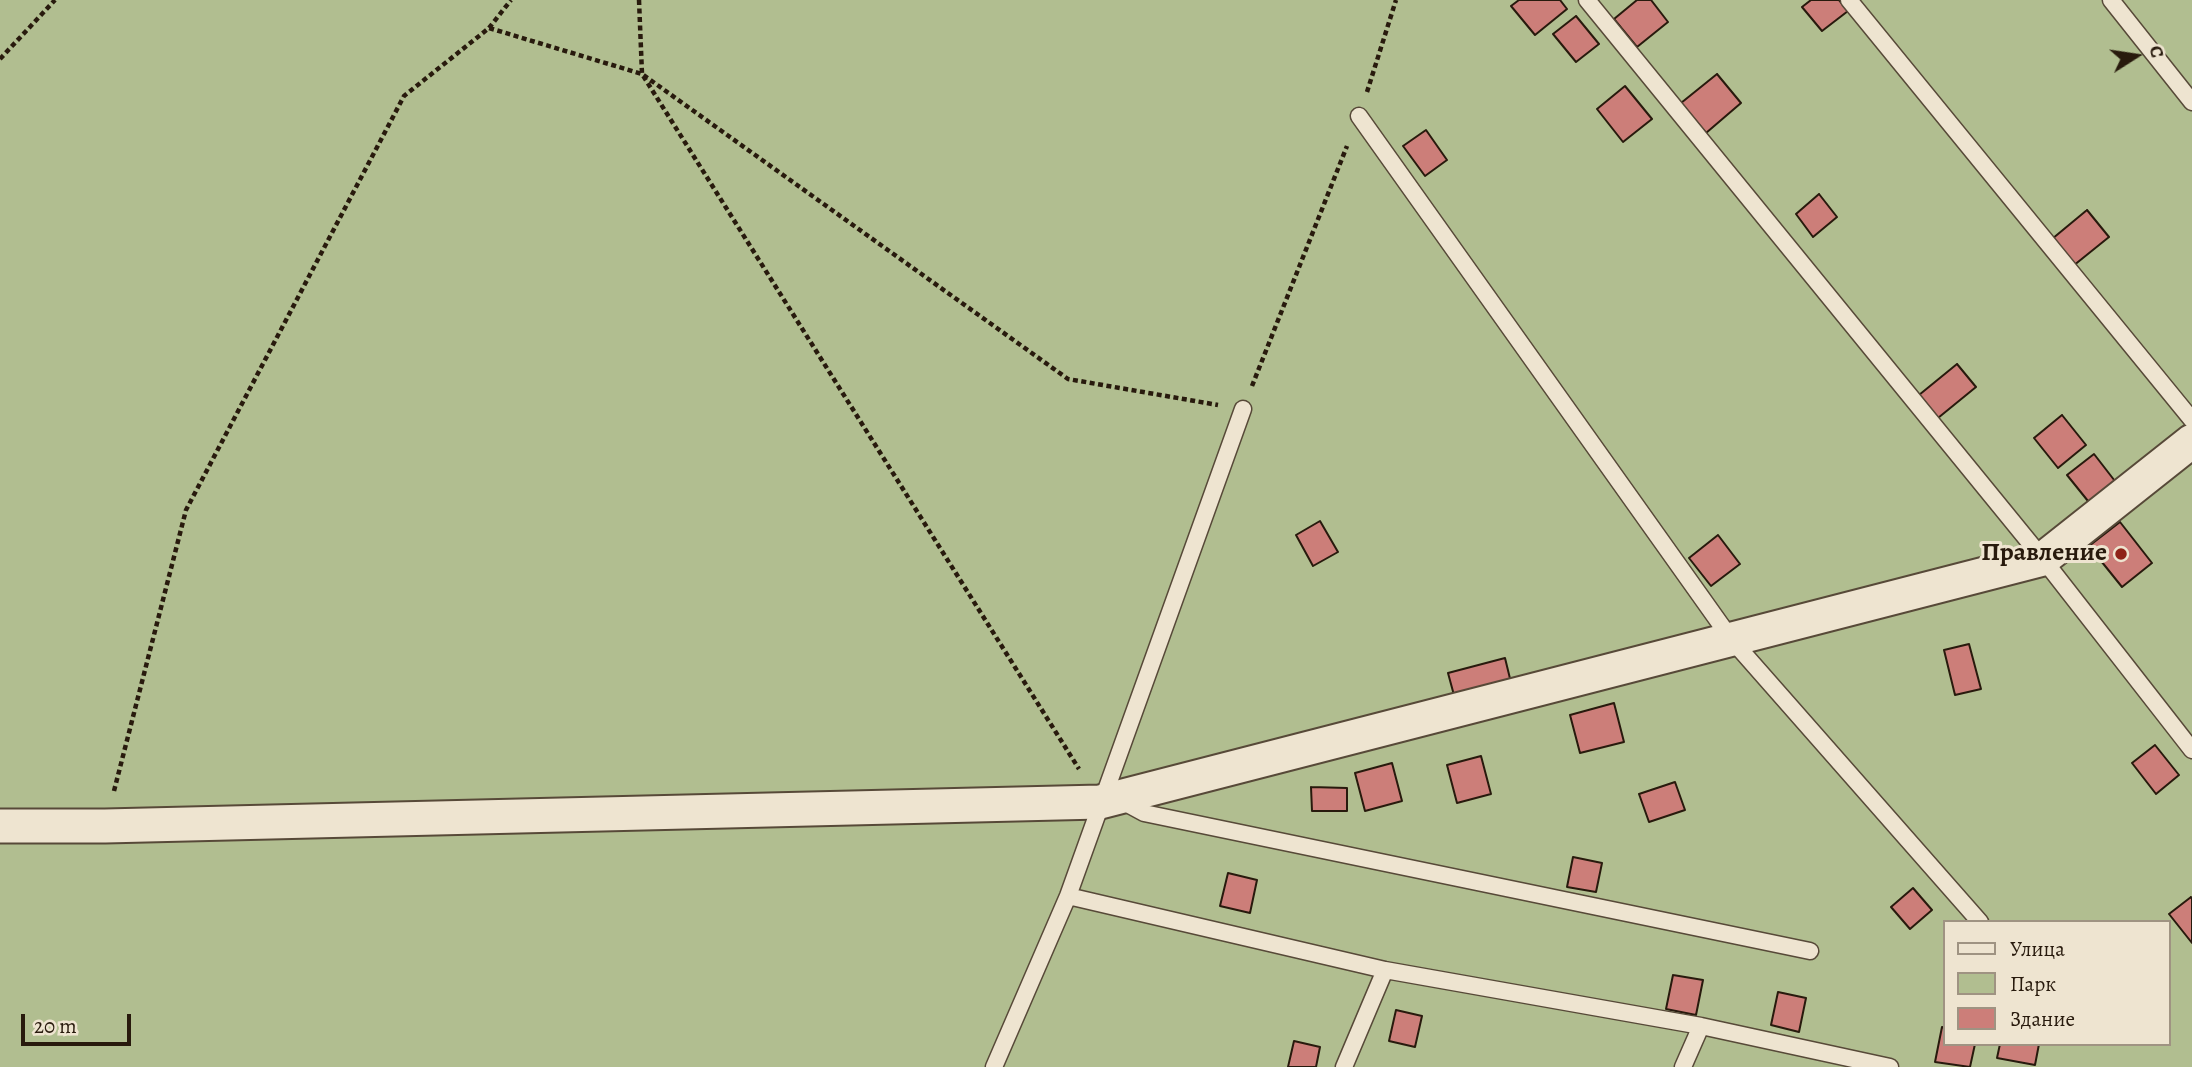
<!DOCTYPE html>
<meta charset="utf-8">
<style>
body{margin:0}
#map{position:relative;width:2192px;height:1067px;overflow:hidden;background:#e5d5b7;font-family:Alegreya,serif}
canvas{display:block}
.legend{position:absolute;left:1943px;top:920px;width:228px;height:126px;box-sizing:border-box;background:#eee4d0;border:2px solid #9f9382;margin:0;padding:9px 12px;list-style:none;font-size:21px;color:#281a0d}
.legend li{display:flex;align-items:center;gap:14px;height:35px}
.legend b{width:35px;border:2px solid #9f9382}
.north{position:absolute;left:2101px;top:21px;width:70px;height:70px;-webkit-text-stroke:5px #eee4d0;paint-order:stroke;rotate:78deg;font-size:19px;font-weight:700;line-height:28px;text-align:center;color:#281a0d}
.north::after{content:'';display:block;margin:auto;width:24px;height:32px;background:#281a0d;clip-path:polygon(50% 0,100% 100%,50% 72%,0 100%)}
.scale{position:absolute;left:21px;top:1014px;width:110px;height:32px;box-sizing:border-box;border:4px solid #281a0d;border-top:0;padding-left:9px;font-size:21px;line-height:24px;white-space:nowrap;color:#281a0d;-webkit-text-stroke:5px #eee4d0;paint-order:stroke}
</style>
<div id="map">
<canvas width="2192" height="1067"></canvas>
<ul class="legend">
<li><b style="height:9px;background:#eee4d0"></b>Улица</li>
<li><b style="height:19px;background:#b1be90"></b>Парк</li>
<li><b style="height:19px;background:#cc7e79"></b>Здание</li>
</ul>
<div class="north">С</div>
<div class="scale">20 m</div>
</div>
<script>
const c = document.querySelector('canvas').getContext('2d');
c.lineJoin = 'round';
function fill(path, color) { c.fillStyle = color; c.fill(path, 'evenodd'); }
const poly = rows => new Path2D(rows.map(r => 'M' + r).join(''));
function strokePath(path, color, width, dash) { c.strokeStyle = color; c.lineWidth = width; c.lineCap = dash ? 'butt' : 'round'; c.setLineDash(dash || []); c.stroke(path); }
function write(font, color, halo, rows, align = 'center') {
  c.font = font + ' Alegreya,serif'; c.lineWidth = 6; c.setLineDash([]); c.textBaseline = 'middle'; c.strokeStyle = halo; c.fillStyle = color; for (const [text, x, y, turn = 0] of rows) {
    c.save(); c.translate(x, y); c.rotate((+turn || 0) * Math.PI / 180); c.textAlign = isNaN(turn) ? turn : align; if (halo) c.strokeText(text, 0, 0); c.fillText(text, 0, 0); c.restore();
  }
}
fill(poly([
 [0,0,2192,0,2192,1067,0,1067],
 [1945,922,2169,922,2169,1044,1945,1044]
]), '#b1be90');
const building = poly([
 [1519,0,1560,0,1567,9,1535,35,1511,6,1519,0],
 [1637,0,1651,0,1668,22,1637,47,1614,19,1637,0],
 [1811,0,1839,0,1848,11,1822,31,1802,7,1811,0],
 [1576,16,1599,44,1576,62,1553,34,1576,16],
 [1717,74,1741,103,1706,133,1681,103,1717,74],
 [1625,86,1652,119,1623,142,1597,109,1625,86],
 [1426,130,1447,160,1425,176,1403,146,1426,130],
 [1819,194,1837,217,1813,237,1796,214,1819,194],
 [2087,210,2109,237,2073,266,2052,239,2087,210],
 [1957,364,1976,387,1938,418,1919,395,1957,364],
 [2062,415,2086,445,2058,468,2034,438,2062,415],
 [2094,454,2118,485,2092,506,2067,475,2094,454],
 [1320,521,1338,552,1313,566,1296,535,1320,521],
 [2120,522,2152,563,2122,587,2089,546,2120,522],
 [1718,535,1740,564,1711,586,1689,558,1718,535],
 [1969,644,1981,689,1955,695,1944,650,1969,644],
 [1505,658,1514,695,1458,710,1448,673,1505,658],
 [1614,703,1624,742,1580,753,1570,715,1614,703],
 [2155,745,2179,775,2156,794,2132,763,2155,745],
 [1481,756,1491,794,1457,803,1447,765,1481,756],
 [1392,763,1402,801,1365,811,1355,773,1392,763],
 [1675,782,1685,810,1649,822,1639,794,1675,782],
 [1311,787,1347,788,1347,811,1312,811,1311,787],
 [1573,857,1602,863,1596,892,1567,887,1573,857],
 [1228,873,1257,880,1250,913,1220,906,1228,873],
 [1913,888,1932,910,1910,929,1891,907,1913,888],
 [2191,897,2192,899,2192,943,2169,914,2191,897],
 [1673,975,1703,980,1696,1015,1666,1009,1673,975],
 [1778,992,1806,998,1799,1032,1771,1025,1778,992],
 [1396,1010,1422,1016,1415,1047,1389,1041,1396,1010],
 [1942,1027,1945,1028,1945,1044,1975,1044,1970,1067,1935,1062,1942,1027],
 [1294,1041,1320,1047,1316,1067,1288,1067,1294,1041],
 [2000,1044,2039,1044,2035,1065,1997,1058,2000,1044]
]);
fill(building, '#cc7e79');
strokePath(building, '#281a0d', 2);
const service = poly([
 [1587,0,2043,559,2192,750],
 [1849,0,2192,420],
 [2111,0,2192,102],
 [1359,116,1731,639,1980,922],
 [1120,800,1144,813,1810,951],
 [1068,896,1385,970,1701,1026,1890,1067],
 [994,1067,1068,896,1243,409],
 [1344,1067,1385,970],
 [1683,1067,1701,1026]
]);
const minor = poly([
 [0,826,105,826,1100,802,2043,559,2192,441]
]);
strokePath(service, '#574938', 19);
strokePath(minor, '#574938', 37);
strokePath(poly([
 [639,0,642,74,1079,769],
 [489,28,511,0],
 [0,59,55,0],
 [1367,92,1396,0],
 [1252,386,1347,146],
 [114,791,186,510,404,96,489,28,642,74,1068,379,1218,405]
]), '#281a0d', 4.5, [5, 3.5]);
strokePath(service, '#eee4d0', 16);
strokePath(minor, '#eee4d0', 33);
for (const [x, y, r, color] of [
 [2121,554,7,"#8f2418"]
]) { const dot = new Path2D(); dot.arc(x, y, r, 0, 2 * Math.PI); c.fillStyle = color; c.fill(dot); strokePath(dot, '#eee4d0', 2.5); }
write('bold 26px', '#281a0d', '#eee4d0', [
 ["Правление",2107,554]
], 'right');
</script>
